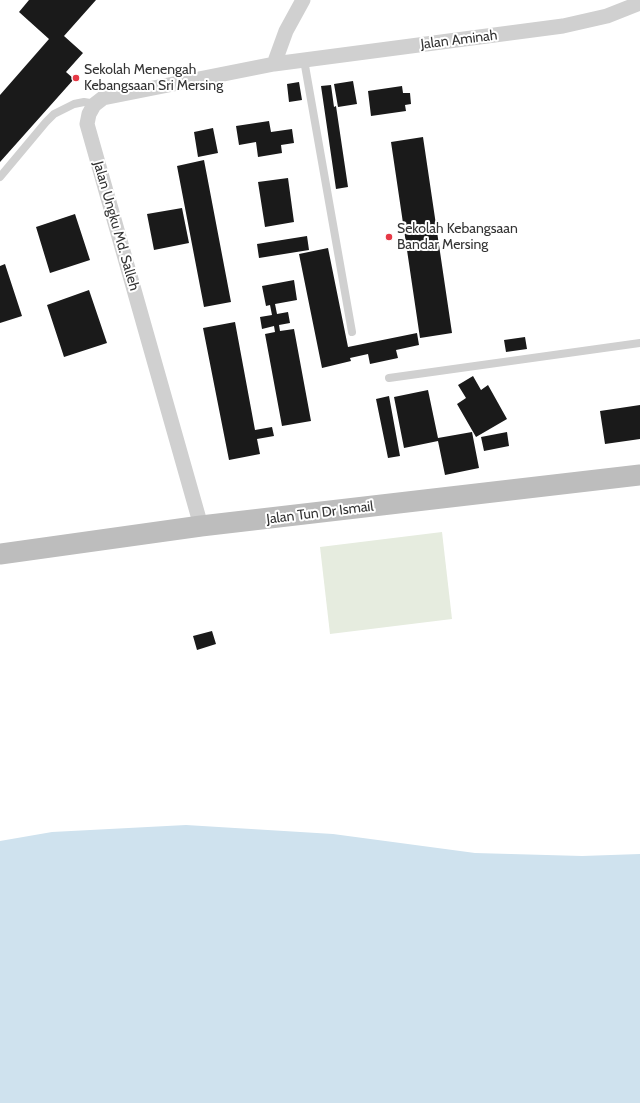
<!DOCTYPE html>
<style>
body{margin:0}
canvas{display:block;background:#fff}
</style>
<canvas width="640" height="1103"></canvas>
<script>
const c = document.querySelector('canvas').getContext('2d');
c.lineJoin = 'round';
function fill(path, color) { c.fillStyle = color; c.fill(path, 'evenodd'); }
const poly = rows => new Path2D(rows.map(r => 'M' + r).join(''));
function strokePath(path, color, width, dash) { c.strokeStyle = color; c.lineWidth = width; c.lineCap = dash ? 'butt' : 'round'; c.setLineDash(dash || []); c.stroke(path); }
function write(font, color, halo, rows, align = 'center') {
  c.font = font + ' Cabin,sans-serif'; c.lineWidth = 4; c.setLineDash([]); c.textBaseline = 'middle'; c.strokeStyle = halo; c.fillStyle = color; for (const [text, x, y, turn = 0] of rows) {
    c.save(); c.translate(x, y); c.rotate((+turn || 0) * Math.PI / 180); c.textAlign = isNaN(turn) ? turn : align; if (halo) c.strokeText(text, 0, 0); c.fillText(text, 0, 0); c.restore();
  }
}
fill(poly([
 [442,532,452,619,330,634,320,547]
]), '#e6ecdf');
fill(poly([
 [186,825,333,834,475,853,582,856,640,854,640,1103,0,1103,0,841,52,832]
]), '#cfe2ee');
fill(poly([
 [29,0,96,0,64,36,83,53,66,72,74,79,0,162,0,95,49,39,19,12],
 [353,81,357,104,338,107,334,84],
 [299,82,302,100,289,102,287,84],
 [331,85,334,107,336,106,348,187,336,189,321,86],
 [402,86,403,93,410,93,411,104,405,105,406,111,371,116,368,91],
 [269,121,271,132,292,129,294,143,281,145,282,153,258,157,256,142,239,145,236,126],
 [213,128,218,153,198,157,194,132],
 [423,137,452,333,420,338,391,142],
 [204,160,231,302,204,307,177,166],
 [288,178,294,222,265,227,258,182],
 [182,208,189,243,154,250,147,214],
 [75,214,90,260,50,273,36,227],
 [307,236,309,250,259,258,257,244],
 [328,248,348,347,417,333,419,345,396,350,398,358,370,364,368,354,350,358,351,361,322,368,299,254],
 [5,264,22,316,0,323,0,266],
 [294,280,297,300,275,304,277,314,288,312,290,323,279,325,280,331,294,329,311,421,282,426,265,334,275,332,274,326,262,329,260,317,272,315,270,305,266,306,262,286],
 [89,290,107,343,64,357,47,305],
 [235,322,255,430,272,427,274,436,257,439,260,454,229,460,203,328],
 [525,337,527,349,506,352,504,340],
 [473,376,481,390,488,385,507,419,476,437,457,404,466,398,458,385],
 [428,390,438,438,472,432,479,468,445,475,438,441,404,448,394,397],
 [389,396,400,456,388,458,376,399],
 [640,405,640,439,605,444,600,411],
 [507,432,509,446,484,451,481,437],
 [212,631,216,644,197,650,193,636]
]), '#1a1a1a');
strokePath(poly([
 [304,60,352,332],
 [0,177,46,122,54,114,74,104,84,102,90,103,94,105],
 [389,378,640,343]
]), '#d0d0d0', 8);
strokePath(poly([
 [274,64,286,31,303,0],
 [201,526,87,124,89,114,94,105,103,98,274,64,563,26,607,16,640,3]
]), '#d0d0d0', 15);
strokePath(poly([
 [0,554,201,526,640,475]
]), '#bdbdbd', 21);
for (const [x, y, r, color] of [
 [76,78,4,"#e63946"],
 [389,237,4,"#e63946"]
]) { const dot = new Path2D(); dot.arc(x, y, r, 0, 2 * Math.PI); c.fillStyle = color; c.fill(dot); strokePath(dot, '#fff', 1.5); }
write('14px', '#333', '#fff', [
 ["Jalan Aminah",459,40,-7],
 ["Jalan Ungku Md. Salleh",116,226,74],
 ["Jalan Tun Dr Ismail",320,513,-7]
]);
write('14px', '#333', '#fff', [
 ["Sekolah Menengah",84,70],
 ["Kebangsaan Sri Mersing",84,86],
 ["Sekolah Kebangsaan",397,229],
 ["Bandar Mersing",397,245]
], 'left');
</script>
